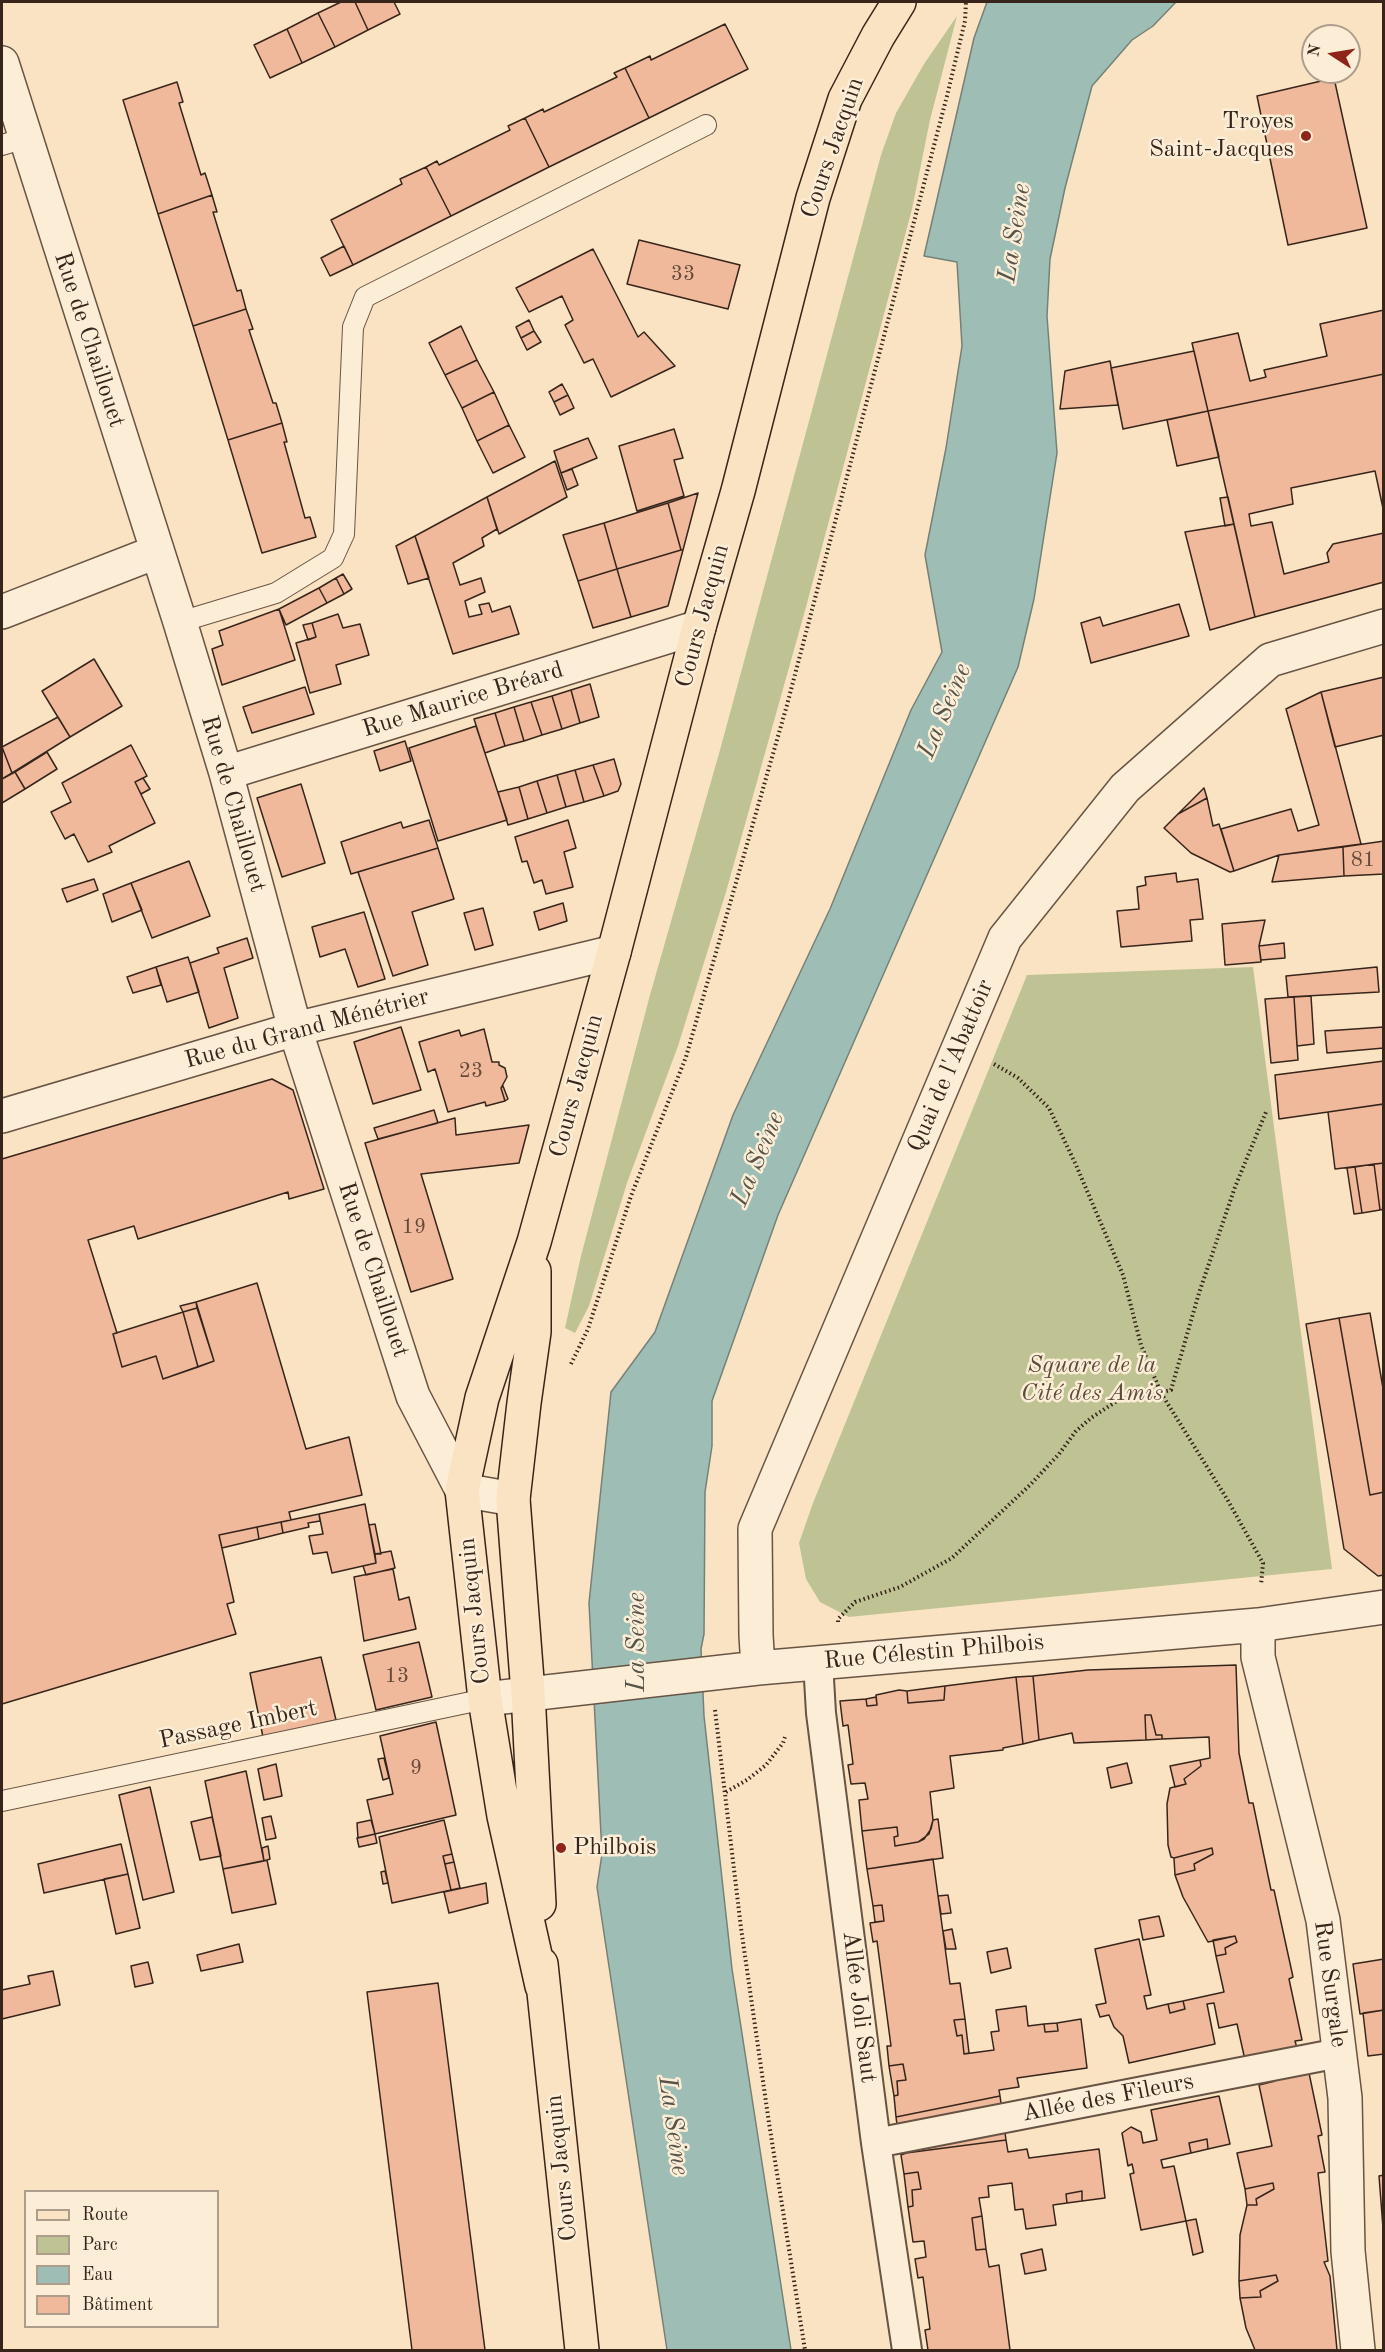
<!DOCTYPE html>
<meta charset="utf-8">
<style>
body{margin:0}
#map{position:relative;width:1385px;height:2352px;overflow:hidden;background:#fae3c2;font-family:"Old Standard TT",serif}
canvas{display:block}
.frame{position:absolute;inset:0;border:3px solid #37251b;pointer-events:none}
.legend{position:absolute;left:24px;top:2190px;width:195px;height:138px;box-sizing:border-box;background:#fcedd7;border:2px solid #ad9d8c;margin:0;padding:8px 10px;list-style:none;font-size:18px;color:#37251b}
.legend li{display:flex;align-items:center;gap:12px;height:30px}
.legend b{width:30px;border:2px solid #ad9d8c}
.north{position:absolute;left:1301px;top:24px;width:60px;height:60px;box-sizing:border-box;background:#fcedd7;border:2px solid #ad9d8c;border-radius:50%;rotate:282deg;font-size:16px;font-weight:700;line-height:24px;text-align:center;color:#37251b}
.north::after{content:'';display:block;margin:auto;width:21px;height:27px;background:#8f2418;clip-path:polygon(50% 0,100% 100%,50% 72%,0 100%)}
</style>
<div id="map">
<canvas width="1385" height="2352"></canvas>
<div class="frame"></div>
<ul class="legend">
<li><b style="height:8px;background:#fae3c2"></b>Route</li>
<li><b style="height:16px;background:#bfc393"></b>Parc</li>
<li><b style="height:16px;background:#9ebeb5"></b>Eau</li>
<li><b style="height:16px;background:#f0b99c"></b>Bâtiment</li>
</ul>
<div class="north">N</div>
</div>
<script>
const c = document.querySelector('canvas').getContext('2d');
c.lineJoin = 'round';
function fill(path, color) { c.fillStyle = color; c.fill(path, 'evenodd'); }
const poly = rows => new Path2D(rows.map(r => 'M' + r).join(''));
function strokePath(path, color, width, dash) { c.strokeStyle = color; c.lineWidth = width; c.lineCap = dash ? 'butt' : 'round'; c.setLineDash(dash || []); c.stroke(path); }
function write(font, color, halo, rows, align = 'center') {
  c.font = font + ' "Old Standard TT",serif'; c.lineWidth = 5; c.setLineDash([]); c.textBaseline = 'middle'; c.strokeStyle = halo; c.fillStyle = color; for (const [text, x, y, turn = 0] of rows) {
    c.save(); c.translate(x, y); c.rotate((+turn || 0) * Math.PI / 180); c.textAlign = isNaN(turn) ? turn : align; if (halo) c.strokeText(text, 0, 0); c.fillText(text, 0, 0); c.restore();
  }
}
fill(poly([
 [957,16,930,120,912,209,806,607,726,892,678,1046,627,1183,589,1306,575,1333,565,1328,581,1256,650,995,720,750,881,155,896,113,924,64],
 [1253,967,1332,1569,849,1617,820,1602,806,1579,799,1543,813,1503,1027,975]
]), '#bfc393');
const water = poly([
 [987,2,1176,2,1153,26,1132,40,1092,86,1065,188,1050,259,1047,316,1057,453,1034,599,1018,667,778,1215,712,1401,712,1446,705,1492,704,1634,701,1649,704,1716,732,1969,791,2350,667,2350,597,1887,602,1854,589,1603,611,1392,655,1332,733,1115,830,909,911,710,942,652,925,555,946,448,962,346,957,262,924,256,974,38,987,2]
]);
fill(water, '#9ebeb5');
strokePath(water, '#758177', 1.5);
const building = poly([
 [341,2,355,2,368,30,335,47,318,13,341,2],
 [355,2,394,2,400,14,368,30,355,2],
 [318,13,335,47,302,63,287,29,318,13],
 [725,24,748,69,649,118,625,68,650,56,651,60,725,24],
 [287,29,302,63,270,78,254,45,287,29],
 [625,68,649,118,549,167,525,118,543,109,544,112,617,77,614,73,625,68],
 [1334,78,1367,228,1288,245,1257,96,1334,78],
 [177,82,183,102,179,103,201,175,205,173,212,195,158,214,123,100,177,82],
 [525,118,549,167,451,216,426,167,437,161,439,165,510,130,508,126,525,118],
 [426,167,451,216,353,265,331,220,402,184,400,179,426,167],
 [212,195,217,212,213,212,237,291,241,290,246,309,193,326,158,214,212,195],
 [639,240,740,265,728,309,627,284,639,240],
 [344,246,353,265,330,276,321,258,344,246],
 [593,249,638,337,644,332,675,366,611,397,593,359,584,363,565,325,573,320,562,296,529,312,516,288,593,249],
 [246,309,253,329,249,330,273,403,276,403,282,423,228,440,193,326,246,309],
 [1384,310,1384,374,1208,411,1192,343,1238,333,1250,381,1266,377,1264,370,1327,356,1320,324,1384,310],
 [529,320,534,331,521,338,516,327,529,320],
 [461,326,477,360,445,375,429,343,461,326],
 [534,331,541,342,527,350,521,338,534,331],
 [1194,351,1208,411,1123,429,1111,368,1194,351],
 [477,360,494,392,462,408,445,375,477,360],
 [1110,361,1118,405,1060,409,1065,371,1110,361],
 [1384,374,1384,513,1375,471,1291,488,1293,504,1249,514,1251,526,1272,522,1284,574,1329,562,1327,553,1333,544,1384,533,1384,582,1255,617,1208,411,1384,374],
 [562,384,568,395,554,402,549,392,562,384],
 [494,392,509,425,477,441,462,408,494,392],
 [568,395,574,408,560,415,554,402,568,395],
 [1208,411,1219,457,1177,466,1167,420,1208,411],
 [282,423,287,442,284,442,305,518,310,517,316,537,262,553,228,440,282,423],
 [509,425,525,457,493,473,477,441,509,425],
 [674,429,683,458,674,460,684,496,637,511,619,446,674,429],
 [588,438,597,458,561,473,554,451,588,438],
 [555,461,567,497,499,534,487,497,555,461],
 [572,469,578,485,567,490,561,473,572,469],
 [698,493,683,550,681,550,668,503,698,493],
 [487,497,497,529,482,538,484,546,453,563,460,585,481,578,485,592,465,601,469,617,482,614,479,605,489,603,492,612,510,606,519,634,453,654,415,536,487,497],
 [1228,497,1234,524,1225,526,1220,498,1228,497],
 [668,503,681,550,617,569,604,523,668,503],
 [604,523,617,569,578,581,563,535,604,523],
 [1234,524,1255,617,1210,630,1185,532,1234,524],
 [415,536,429,578,408,584,396,546,415,536],
 [681,550,683,550,668,606,631,617,617,569,681,550],
 [617,569,631,617,593,628,578,581,617,569],
 [343,574,352,589,344,594,336,578,343,574],
 [336,578,344,594,327,603,319,588,336,578],
 [319,588,327,603,286,625,279,609,319,588],
 [1179,604,1189,636,1091,663,1081,623,1100,617,1103,626,1179,604],
 [279,609,295,660,222,685,212,649,223,645,219,631,279,609],
 [338,614,343,628,360,624,369,655,336,665,341,684,310,693,296,643,316,637,312,623,338,614],
 [312,623,316,637,308,640,303,625,312,623],
 [94,659,122,706,70,737,42,691,94,659],
 [1384,677,1384,735,1335,747,1321,692,1384,677],
 [590,684,599,717,580,723,571,690,590,684],
 [305,687,314,714,252,733,243,707,305,687],
 [571,690,580,723,562,729,552,696,571,690],
 [1321,692,1361,844,1279,855,1234,871,1221,829,1291,809,1298,831,1319,825,1286,709,1321,692],
 [552,696,562,729,542,735,531,702,552,696],
 [531,702,542,735,524,741,514,707,531,702],
 [514,707,524,741,505,746,495,713,514,707],
 [495,713,505,746,485,753,474,719,495,713],
 [58,717,70,737,12,773,2,747,58,717],
 [476,726,507,820,438,841,409,748,476,726],
 [405,741,411,761,380,771,374,751,405,741],
 [131,745,147,776,135,782,155,823,109,846,112,852,88,862,74,834,65,839,51,812,71,802,62,783,131,745],
 [2,747,12,773,2,779,2,747],
 [47,752,57,769,25,789,15,772,47,752],
 [614,759,621,784,618,791,604,796,593,765,614,759],
 [593,765,604,796,584,802,575,770,593,765],
 [575,770,584,802,566,807,557,775,575,770],
 [15,772,25,789,2,803,2,779,15,772],
 [557,775,566,807,547,813,537,781,557,775],
 [143,778,150,789,141,794,135,782,143,778],
 [537,781,547,813,528,819,519,787,537,781],
 [301,784,325,863,282,877,257,798,301,784],
 [519,787,528,819,508,825,498,792,519,787],
 [1204,788,1207,798,1178,814,1204,788],
 [1207,798,1213,826,1219,824,1234,871,1230,872,1191,853,1164,828,1178,814,1207,798],
 [429,820,438,848,351,874,341,842,401,822,403,828,429,820],
 [568,820,576,848,564,852,573,887,546,894,542,880,534,883,527,861,522,862,515,837,568,820],
 [1384,841,1384,874,1344,876,1343,847,1384,841],
 [1343,847,1344,876,1272,882,1279,855,1343,847],
 [438,848,454,899,412,912,428,965,393,976,358,872,438,848],
 [189,861,210,916,152,938,131,883,189,861],
 [1176,873,1177,882,1198,879,1203,919,1190,920,1192,941,1121,947,1117,911,1139,909,1137,887,1146,885,1145,877,1176,873],
 [94,879,98,890,67,902,62,889,94,879],
 [131,883,142,910,112,922,103,894,131,883],
 [563,903,567,921,539,930,534,912,563,903],
 [483,908,493,945,475,950,464,913,483,908],
 [364,912,385,979,358,987,345,949,320,957,312,927,364,912],
 [1265,920,1259,946,1261,962,1225,965,1222,924,1265,920],
 [247,938,253,958,224,968,238,1018,209,1028,190,963,219,953,217,948,247,938],
 [1284,943,1285,958,1261,960,1259,946,1284,943],
 [188,957,199,992,167,1002,156,967,188,957],
 [156,967,161,985,133,993,127,977,156,967],
 [1377,967,1379,992,1288,997,1286,976,1377,967],
 [1311,996,1314,1044,1297,1046,1294,997,1311,996],
 [1294,997,1298,1060,1271,1063,1265,999,1294,997],
 [401,1027,421,1090,373,1104,354,1042,401,1027],
 [1384,1027,1384,1048,1327,1053,1325,1031,1384,1027],
 [484,1029,492,1062,499,1062,499,1065,505,1068,507,1077,501,1088,505,1101,486,1106,485,1102,448,1112,435,1069,428,1072,419,1042,459,1030,461,1036,484,1029],
 [1384,1061,1384,1104,1279,1119,1275,1075,1384,1061],
 [272,1079,293,1090,324,1189,289,1199,288,1192,138,1239,134,1226,88,1240,117,1333,113,1334,122,1367,156,1356,163,1379,214,1361,196,1302,257,1283,306,1449,349,1437,362,1495,289,1512,291,1520,219,1535,234,1602,227,1604,236,1634,2,1704,2,1159,272,1079],
 [503,1086,508,1099,505,1101,501,1088,503,1086],
 [1383,1104,1384,1163,1335,1169,1328,1112,1383,1104],
 [434,1110,438,1123,378,1139,374,1128,434,1110],
 [455,1118,456,1135,529,1125,519,1163,421,1174,453,1279,411,1292,365,1143,455,1118],
 [1384,1163,1384,1209,1380,1210,1374,1164,1384,1163],
 [1374,1164,1380,1210,1362,1213,1355,1167,1374,1164],
 [1355,1167,1362,1213,1354,1214,1347,1168,1355,1167],
 [196,1302,197,1308,183,1312,180,1306,196,1302],
 [197,1308,214,1361,198,1367,183,1312,197,1308],
 [183,1312,198,1367,163,1379,156,1356,122,1367,113,1334,183,1312],
 [1370,1313,1384,1394,1384,1492,1370,1495,1339,1318,1370,1313],
 [1339,1318,1370,1495,1384,1492,1384,1575,1378,1576,1344,1549,1306,1324,1339,1318],
 [365,1504,376,1563,332,1573,327,1552,313,1554,309,1536,323,1534,319,1514,365,1504],
 [319,1514,320,1521,308,1523,309,1527,283,1533,281,1522,319,1514],
 [281,1522,283,1533,259,1539,257,1527,281,1522],
 [375,1524,381,1554,375,1554,369,1525,375,1524],
 [257,1527,259,1539,222,1548,219,1535,257,1527],
 [391,1551,395,1568,366,1575,363,1566,376,1563,375,1554,391,1551],
 [393,1569,399,1600,409,1597,416,1629,364,1641,354,1577,393,1569],
 [419,1642,432,1697,376,1710,363,1655,419,1642],
 [321,1657,336,1720,263,1737,250,1673,321,1657],
 [1236,1665,1239,1753,1249,1803,1253,1803,1271,1890,1274,1890,1293,1977,1289,1979,1302,2040,1295,2041,1297,2048,1245,2060,1237,2024,1219,2028,1214,2003,1207,2004,1215,2044,1129,2063,1123,2036,1114,2027,1109,2015,1100,2017,1096,2005,1106,2003,1095,1949,1139,1939,1151,1995,1144,1996,1147,2009,1168,2004,1170,2013,1185,2009,1183,2001,1224,1992,1216,1956,1226,1954,1225,1948,1237,1942,1235,1936,1208,1942,1183,1897,1175,1875,1195,1870,1194,1864,1213,1854,1212,1848,1174,1858,1171,1857,1168,1845,1167,1804,1170,1788,1186,1784,1184,1779,1201,1766,1200,1760,1210,1758,1209,1737,1162,1739,1162,1735,1156,1735,1151,1715,1145,1715,1146,1740,1074,1743,1072,1733,1039,1740,1033,1676,1088,1670,1236,1665],
 [1033,1676,1039,1740,1023,1744,1016,1677,1033,1676],
 [1016,1677,1023,1744,1003,1748,1003,1750,950,1756,954,1788,930,1792,933,1820,931,1829,924,1839,918,1842,895,1846,894,1837,898,1836,897,1827,862,1831,859,1800,868,1799,865,1783,851,1784,848,1765,853,1764,848,1725,843,1726,840,1701,866,1699,867,1706,877,1705,876,1695,899,1690,907,1691,908,1703,944,1700,945,1686,1016,1677],
 [945,1686,944,1700,908,1703,907,1691,945,1686],
 [876,1697,877,1705,867,1706,866,1699,876,1697],
 [1145,1715,1151,1715,1156,1735,1162,1735,1162,1739,1146,1740,1145,1715],
 [436,1722,456,1815,375,1834,367,1800,393,1794,380,1736,436,1722],
 [384,1758,389,1778,383,1780,378,1759,384,1758],
 [1200,1760,1201,1766,1184,1779,1186,1784,1175,1787,1170,1766,1200,1760],
 [1127,1763,1132,1783,1111,1788,1107,1768,1127,1763],
 [276,1764,282,1796,264,1800,258,1769,276,1764],
 [246,1771,264,1861,223,1869,205,1781,246,1771],
 [150,1787,174,1892,143,1900,119,1795,150,1787],
 [271,1816,276,1838,266,1840,262,1818,271,1816],
 [212,1817,221,1856,200,1860,191,1822,212,1817],
 [938,1819,943,1858,867,1869,862,1831,897,1827,898,1836,894,1837,895,1846,918,1842,929,1834,933,1820,938,1819],
 [371,1820,375,1834,358,1838,357,1823,371,1820],
 [444,1820,452,1854,443,1856,451,1890,392,1903,379,1837,444,1820],
 [375,1834,377,1843,359,1847,357,1838,375,1834],
 [121,1844,128,1874,44,1893,38,1864,121,1844],
 [268,1846,270,1859,264,1861,262,1848,268,1846],
 [1212,1848,1213,1854,1194,1864,1195,1870,1175,1875,1174,1858,1212,1848],
 [452,1854,454,1862,445,1864,443,1856,452,1854],
 [933,1859,950,1984,960,1983,965,2019,954,2020,957,2036,962,2035,964,2054,994,2050,991,2032,999,2031,996,2010,1026,2006,1028,2026,1044,2024,1045,2032,1058,2031,1057,2023,1081,2019,1087,2068,1017,2078,1019,2087,999,2090,1000,2096,896,2117,894,2096,898,2095,897,2081,906,2080,903,2064,889,2066,887,2046,891,2046,877,1941,873,1942,870,1923,884,1921,882,1905,873,1906,867,1869,933,1859],
 [267,1860,276,1904,232,1913,223,1869,267,1860],
 [454,1862,460,1888,451,1890,445,1864,454,1862],
 [385,1871,388,1883,383,1884,381,1872,385,1871],
 [128,1874,140,1928,116,1934,104,1879,128,1874],
 [486,1883,488,1903,449,1913,444,1892,486,1883],
 [948,1895,951,1913,941,1914,938,1896,948,1895],
 [882,1905,884,1921,875,1922,873,1906,882,1905],
 [1159,1916,1164,1936,1143,1940,1139,1920,1159,1916],
 [952,1929,956,1949,946,1949,943,1931,952,1929],
 [1235,1936,1237,1942,1225,1948,1226,1954,1216,1956,1213,1940,1235,1936],
 [239,1944,243,1962,201,1971,197,1955,239,1944],
 [1007,1948,1011,1968,991,1973,987,1952,1007,1948],
 [1384,1959,1384,2010,1360,2014,1353,1964,1384,1959],
 [148,1962,153,1983,135,1987,131,1966,148,1962],
 [53,1971,60,2005,2,2019,2,1990,30,1984,28,1976,53,1971],
 [438,1983,485,2350,412,2350,367,1992,438,1983],
 [1183,2001,1185,2009,1170,2013,1168,2004,1183,2001],
 [1384,2010,1384,2054,1368,2056,1363,2013,1384,2010],
 [965,2019,969,2053,964,2054,962,2035,957,2036,954,2020,965,2019],
 [1057,2023,1058,2031,1045,2032,1044,2024,1057,2023],
 [903,2064,906,2080,897,2081,898,2095,894,2096,889,2066,903,2064],
 [1301,2067,1303,2075,1309,2073,1322,2135,1318,2136,1325,2172,1318,2173,1328,2261,1324,2262,1330,2276,1337,2350,1255,2350,1246,2328,1240,2298,1261,2297,1260,2291,1278,2281,1276,2275,1239,2281,1240,2235,1247,2205,1257,2205,1256,2199,1274,2189,1273,2183,1245,2189,1237,2153,1272,2146,1259,2085,1275,2081,1273,2073,1301,2067],
 [1000,2096,1006,2140,906,2153,901,2155,896,2117,1000,2096],
 [1219,2096,1230,2144,1208,2149,1207,2139,1189,2143,1191,2153,1161,2160,1163,2168,1174,2166,1186,2221,1141,2230,1130,2174,1134,2173,1132,2164,1128,2166,1122,2133,1131,2127,1141,2132,1143,2143,1157,2140,1151,2110,1219,2096],
 [1207,2139,1208,2149,1191,2153,1189,2143,1207,2139],
 [1006,2140,1008,2152,1027,2149,1029,2158,1099,2149,1105,2198,1082,2201,1082,2191,1066,2194,1067,2203,1053,2205,1056,2225,1026,2229,1023,2209,1015,2210,1012,2183,988,2186,989,2197,979,2198,982,2216,972,2218,976,2250,986,2249,989,2267,999,2265,1010,2350,928,2350,925,2330,930,2329,923,2277,918,2278,915,2259,926,2257,924,2241,913,2242,908,2207,913,2206,912,2190,921,2189,918,2172,904,2174,901,2155,906,2153,1006,2140],
 [918,2172,921,2189,912,2190,913,2206,908,2207,904,2174,918,2172],
 [1384,2175,1384,2241,1379,2176,1384,2175],
 [1273,2183,1274,2189,1256,2199,1257,2205,1247,2205,1245,2189,1273,2183],
 [1082,2191,1082,2201,1067,2203,1066,2194,1082,2191],
 [982,2216,986,2249,976,2250,972,2218,982,2216],
 [1196,2219,1203,2252,1193,2255,1186,2221,1196,2219],
 [1042,2249,1046,2270,1025,2274,1021,2254,1042,2249],
 [1276,2275,1278,2281,1260,2291,1261,2297,1240,2298,1239,2281,1276,2275]
]);
fill(building, '#f0b99c');
strokePath(building, '#37251b', 1.5);
const service = poly([
 [2,145,25,138],
 [180,622,276,593,333,558,344,534,353,327,365,297,706,125],
 [2,1801,485,1699]
]);
const pedestrian = poly([
 [818,1662,821,1713,876,2143,907,2350],
 [876,2143,1339,2053]
]);
const minor = poly([
 [2,63,180,622,226,773,295,1029,413,1396,462,1490,513,1499],
 [2,612,156,552],
 [226,773,699,627],
 [2,1116,295,1029,614,952],
 [1258,1625,1258,1657,1323,1920,1345,2098,1348,2251,1358,2350],
 [758,1668,756,1635,755,1529,1005,938,1125,788,1270,660,1384,626],
 [485,1699,758,1668,1258,1625,1384,1607]
]);
const primary = poly([
 [534,1271,534,1332,524,1403,513,1499,528,1693,539,1904],
 [541,1964,582,2350],
 [542,1986,504,1816,485,1699,462,1490,482,1398,534,1242,614,952,699,627,738,491,813,198,845,99,878,36,899,2]
]);
strokePath(service, '#685445', 22);
strokePath(pedestrian, '#685445', 32);
strokePath(minor, '#685445', 36);
strokePath(primary, '#37251b', 36);
strokePath(poly([
 [994,1064,1018,1078,1049,1108,1076,1165,1123,1275,1141,1345,1161,1393,1227,1499,1263,1563,1261,1585],
 [571,1364,588,1329,631,1196,686,1057,787,705,947,96,965,21,966,2],
 [838,1622,838,1619,855,1602,900,1587,952,1558,1030,1485,1059,1454,1076,1431,1091,1418,1120,1399,1138,1394,1151,1395,1171,1390,1199,1293,1235,1187,1266,1112],
 [715,1710,741,1928,769,2123,805,2350],
 [726,1792,747,1780,766,1765,783,1743,785,1737]
]), '#37251b', 4, [1.5, 3]);
strokePath(service, '#fcedd7', 20);
strokePath(pedestrian, '#fcedd7', 28);
strokePath(minor, '#fcedd7', 33);
strokePath(primary, '#fae3c2', 33);
for (const [x, y, r, color] of [
 [1306,136,6,"#8f2418"],
 [561,1848,6,"#8f2418"]
]) { const dot = new Path2D(); dot.arc(x, y, r, 0, 2 * Math.PI); c.fillStyle = color; c.fill(dot); strokePath(dot, '#fcedd7', 2); }
write('21px', '#654a3b', null, [
 ["33",683,274],
 ["81",1363,860],
 ["23",471,1071],
 ["19",414,1227],
 ["13",397,1676],
 ["9",416,1768]
]);
write('24px', '#37251b', '#fcedd7', [
 ["Troyes",1294,122],
 ["Saint-Jacques",1294,150],
 ["Philbois",573,1848,"left"]
], 'right');
write('24px', '#37251b', '#fcedd7', [
 ["Cours Jacquin",833,148,-71],
 ["Rue de Chaillouet",89,340,72],
 ["Cours Jacquin",703,616,-75],
 ["Rue Maurice Bréard",463,700,-17],
 ["Rue de Chaillouet",233,804,74],
 ["Rue du Grand Ménétrier",307,1029,-15],
 ["Quai de l'Abattoir",951,1066,-67],
 ["Cours Jacquin",577,1086,-75],
 ["Rue de Chaillouet",373,1270,72],
 ["Cours Jacquin",475,1611,-96],
 ["Rue Célestin Philbois",934,1652,-5],
 ["Passage Imbert",238,1725,-12],
 ["Rue Surgale",1330,1984,82],
 ["Allée Joli Saut",859,2007,83],
 ["Allée des Fileurs",1108,2098,-11],
 ["Cours Jacquin",562,2168,-96]
]);
write('italic 24px', '#594c39', '#fcedd7', [
 ["Square de la",1092,1366],
 ["Cité des Amis",1092,1394]
]);
write('italic 26px', '#565349', '#fcedd7', [
 ["La Seine",1015,233,-81],
 ["La Seine",945,711,-67],
 ["La Seine",758,1159,-67],
 ["La Seine",637,1642,-90],
 ["La Seine",673,2126,82]
]);
</script>
